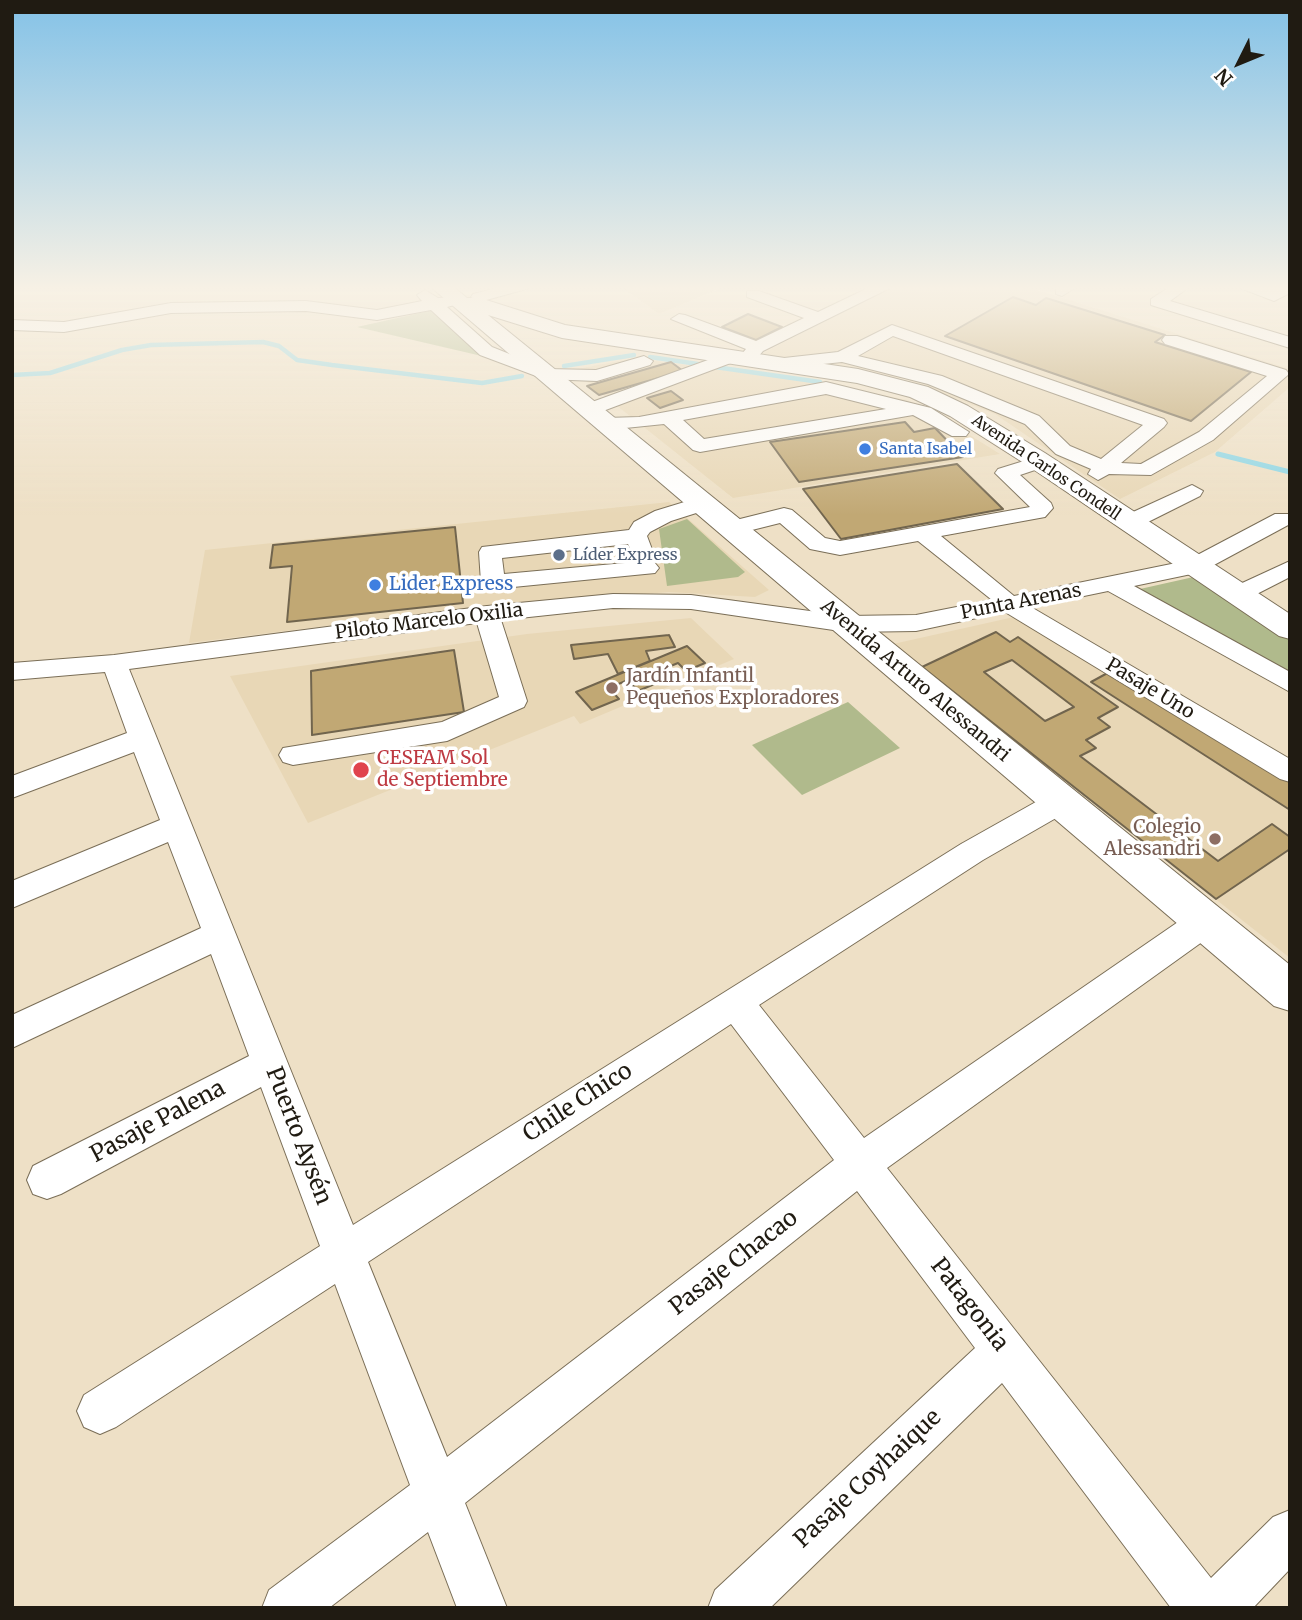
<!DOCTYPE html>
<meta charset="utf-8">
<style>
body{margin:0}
#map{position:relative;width:1302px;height:1620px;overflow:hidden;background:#eee0c6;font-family:Merriweather,serif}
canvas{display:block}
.frame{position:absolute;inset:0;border:14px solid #201b12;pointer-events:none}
.north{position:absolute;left:1204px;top:28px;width:70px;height:70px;-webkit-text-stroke:5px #fff;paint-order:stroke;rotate:227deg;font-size:19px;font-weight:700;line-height:28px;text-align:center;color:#201b12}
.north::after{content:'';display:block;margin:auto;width:24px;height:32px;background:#201b12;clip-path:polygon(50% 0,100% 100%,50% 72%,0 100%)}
</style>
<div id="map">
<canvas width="1302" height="1620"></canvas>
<div class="frame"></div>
<div class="north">N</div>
</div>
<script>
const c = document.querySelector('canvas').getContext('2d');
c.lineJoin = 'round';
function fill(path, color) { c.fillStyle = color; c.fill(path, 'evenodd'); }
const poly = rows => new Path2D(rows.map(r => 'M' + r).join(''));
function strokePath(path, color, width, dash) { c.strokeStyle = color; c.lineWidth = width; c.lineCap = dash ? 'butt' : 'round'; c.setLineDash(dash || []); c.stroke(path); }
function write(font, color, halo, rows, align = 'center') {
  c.font = font + ' Merriweather,serif'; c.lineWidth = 7; c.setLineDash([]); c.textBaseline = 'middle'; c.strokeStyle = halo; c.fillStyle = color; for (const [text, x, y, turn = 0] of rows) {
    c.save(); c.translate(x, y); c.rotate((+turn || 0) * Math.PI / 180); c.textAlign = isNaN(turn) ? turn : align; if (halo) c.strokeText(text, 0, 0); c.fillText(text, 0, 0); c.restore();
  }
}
fill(poly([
 [623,288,721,288,659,314],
 [888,288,1031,288,1290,369,1290,387,1215,452,1120,499,995,414,905,379,761,354],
 [634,358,828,384,907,400,933,412,1000,454,733,498,572,370],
 [669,502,769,590,755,597,669,592,478,607,189,643,205,550],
 [1023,615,1290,780,1290,958,893,644],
 [691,618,734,659,580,724,574,716,308,823,230,676,527,634]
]), '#e8d7b6');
fill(poly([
 [433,310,486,357,357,327],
 [687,519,745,572,738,577,667,586,659,529],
 [1198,576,1290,636,1290,674,1140,589],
 [848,702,900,748,802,795,752,745]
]), '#b0ba8c');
strokePath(poly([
 [650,357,698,364],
 [564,366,634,355],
 [715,367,820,382],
 [12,375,50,373,122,350,151,345,263,342,279,346,297,360,332,365,482,383,522,376]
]), '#8ed6e5', 4.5);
strokePath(poly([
 [1218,454,1290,472]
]), '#8ed6e5', 5);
const building = poly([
 [1013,297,1036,305,1046,298,1165,335,1155,342,1251,372,1191,421,945,336,1013,297],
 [748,314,782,327,756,340,722,327,748,314],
 [671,362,683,371,599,395,587,386,671,362],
 [671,391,683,400,660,408,647,398,671,391],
 [905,422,914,432,935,428,963,457,799,482,770,442,905,422],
 [957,464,1003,509,841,539,803,489,957,464],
 [455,527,463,603,287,622,292,566,270,568,273,545,455,527],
 [996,632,1010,642,1018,637,1118,707,1098,718,1110,727,1086,740,1096,748,1080,756,1218,861,1272,824,1290,837,1290,849,1216,899,922,667,996,632],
 [1012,660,1074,707,1045,721,984,672,1012,660],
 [669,635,675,647,646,651,650,661,618,674,608,654,574,659,571,645,669,635],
 [687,646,705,663,686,671,678,663,656,672,664,680,638,691,628,680,609,688,619,699,592,710,576,692,687,646],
 [454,650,464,712,312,735,311,671,454,650],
 [1113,670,1290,780,1290,810,1091,682,1113,670]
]);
fill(building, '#c1a874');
strokePath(building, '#71654e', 2);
const minor = poly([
 [497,288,530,288,479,302,471,297,473,294,497,288],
 [868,288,890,288,763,351,752,364,746,365,737,360,746,349,671,319,679,314,685,315,756,341,804,318,747,297,747,291,759,291,818,312,868,288],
 [1056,288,1075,288,1062,296,1056,294,1056,288],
 [1168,288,1188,288,1170,301,1290,337,1290,348,1151,305,1151,299,1168,288],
 [1240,288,1290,288,1290,293,1274,301,1240,288],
 [425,290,438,298,462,297,462,303,447,307,492,347,547,369,596,370,644,356,653,361,650,365,597,381,544,379,480,355,431,310,377,320,306,311,171,313,64,332,12,330,12,320,64,322,171,303,306,301,377,310,422,301,417,295,425,290],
 [892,325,1164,419,1167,423,1164,427,1121,463,1141,464,1199,432,1267,376,1165,344,1162,340,1165,336,1177,336,1286,370,1289,374,1213,440,1151,475,1109,474,1098,480,1088,474,1091,469,1056,454,1025,424,928,384,842,362,775,369,766,364,775,359,838,352,892,325],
 [893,336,1143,425,1101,459,1070,446,1039,416,942,376,858,356,893,336],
 [730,352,736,353,739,357,736,361,595,414,588,416,578,410,581,406,730,352],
 [826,382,931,408,969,432,966,436,952,436,913,415,700,452,693,450,664,424,606,430,596,424,606,418,639,417,826,382],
 [826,394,886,409,704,439,683,420,826,394],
 [1040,456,1047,458,1050,462,1047,466,1020,475,1051,503,1053,508,1045,517,941,536,1014,596,1186,561,1275,514,1290,514,1290,524,1201,572,1134,586,1290,672,1290,692,1108,591,1031,607,1290,759,1290,782,1280,779,1005,612,916,631,847,632,691,609,613,608,501,620,527,701,524,707,447,741,293,765,283,762,279,755,283,748,442,722,499,697,477,623,129,669,353,1225,961,844,1050,794,1060,791,1070,794,1075,802,1070,810,983,860,759,1005,864,1138,1178,922,1190,918,1202,922,1206,932,1202,942,887,1168,1211,1578,1273,1517,1290,1510,1290,1569,1253,1608,1171,1608,1002,1383,770,1608,708,1608,715,1590,975,1348,857,1191,465,1503,507,1608,457,1608,428,1532,329,1608,262,1608,269,1590,410,1485,335,1284,116,1427,100,1434,84,1427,77,1411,84,1395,320,1246,261,1087,61,1194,47,1199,33,1194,27,1180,33,1166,249,1056,211,954,12,1048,12,1015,201,928,168,842,12,908,12,881,160,820,134,752,12,798,12,776,127,733,105,672,12,680,12,663,114,655,487,606,613,594,691,595,847,616,916,615,992,600,918,541,840,555,810,549,780,523,732,535,721,528,724,523,784,508,792,510,825,538,840,541,1030,507,995,473,998,469,1040,456],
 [731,1024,834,1160,447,1457,368,1262,731,1024],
 [1192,485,1203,491,1200,496,1136,528,1128,530,1117,523,1120,518,1192,485],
 [704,496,715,503,712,508,671,521,650,532,647,536,653,552,650,557,634,557,628,544,502,558,504,574,647,561,655,563,659,568,655,573,493,589,485,587,481,582,479,552,482,547,629,530,634,522,655,511,704,496],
 [1290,561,1290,577,1245,600,1227,600,1224,595,1227,590,1290,561]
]);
const major = poly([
 [432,288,455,288,467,298,480,298,565,325,858,369,928,387,968,406,1045,453,1290,614,1290,639,1279,636,1027,465,950,416,910,397,857,383,562,338,488,315,1290,965,1290,1011,1274,1006,432,288]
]);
strokePath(minor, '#7a6e57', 2);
strokePath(major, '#7a6e57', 2);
fill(minor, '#fff');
fill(major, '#fff');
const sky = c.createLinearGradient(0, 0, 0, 515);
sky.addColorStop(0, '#84c2e7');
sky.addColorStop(0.56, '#f7f1e5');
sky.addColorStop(1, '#f7f1e500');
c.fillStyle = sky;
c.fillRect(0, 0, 1302, 515);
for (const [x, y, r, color] of [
 [865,449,7,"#3f7fe0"],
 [559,555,7,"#5c6f8a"],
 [375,585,7,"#3f7fe0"],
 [612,688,7,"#8d6e63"],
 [361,770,9,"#e0444e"],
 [1215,839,7,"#8d6e63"]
]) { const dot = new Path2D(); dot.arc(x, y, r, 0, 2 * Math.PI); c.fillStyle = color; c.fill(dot); strokePath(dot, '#fff', 2.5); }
write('16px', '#366cbe', '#fff', [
 ["Santa Isabel",879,449]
], 'left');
write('16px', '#201b12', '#fff', [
 ["Avenida Carlos Condell",1046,468,34]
]);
write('16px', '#4e5e75', '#fff', [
 ["Líder Express",573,555]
], 'left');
write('19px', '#366cbe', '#fff', [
 ["Lider Express",389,585]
], 'left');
write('19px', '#201b12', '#fff', [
 ["Punta Arenas",1021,602,-11],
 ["Piloto Marcelo Oxilia",429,622,-7],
 ["Avenida Arturo Alessandri",915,681,40],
 ["Pasaje Uno",1150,689,31]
]);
write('19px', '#785e54', '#fff', [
 ["Jardín Infantil",626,677],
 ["Pequeños Exploradores",626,699],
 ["Colegio",1201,828,"right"],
 ["Alessandri",1201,850,"right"]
], 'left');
write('19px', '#be3a42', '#fff', [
 ["CESFAM Sol",377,759],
 ["de Septiembre",377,781]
], 'left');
write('23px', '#201b12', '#fff', [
 ["Chile Chico",578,1103,-33],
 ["Pasaje Palena",158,1122,-28],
 ["Puerto Aysén",298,1136,69],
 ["Pasaje Chacao",734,1263,-38],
 ["Patagonia",969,1305,52],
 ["Pasaje Coyhaique",868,1479,-43]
]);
</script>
